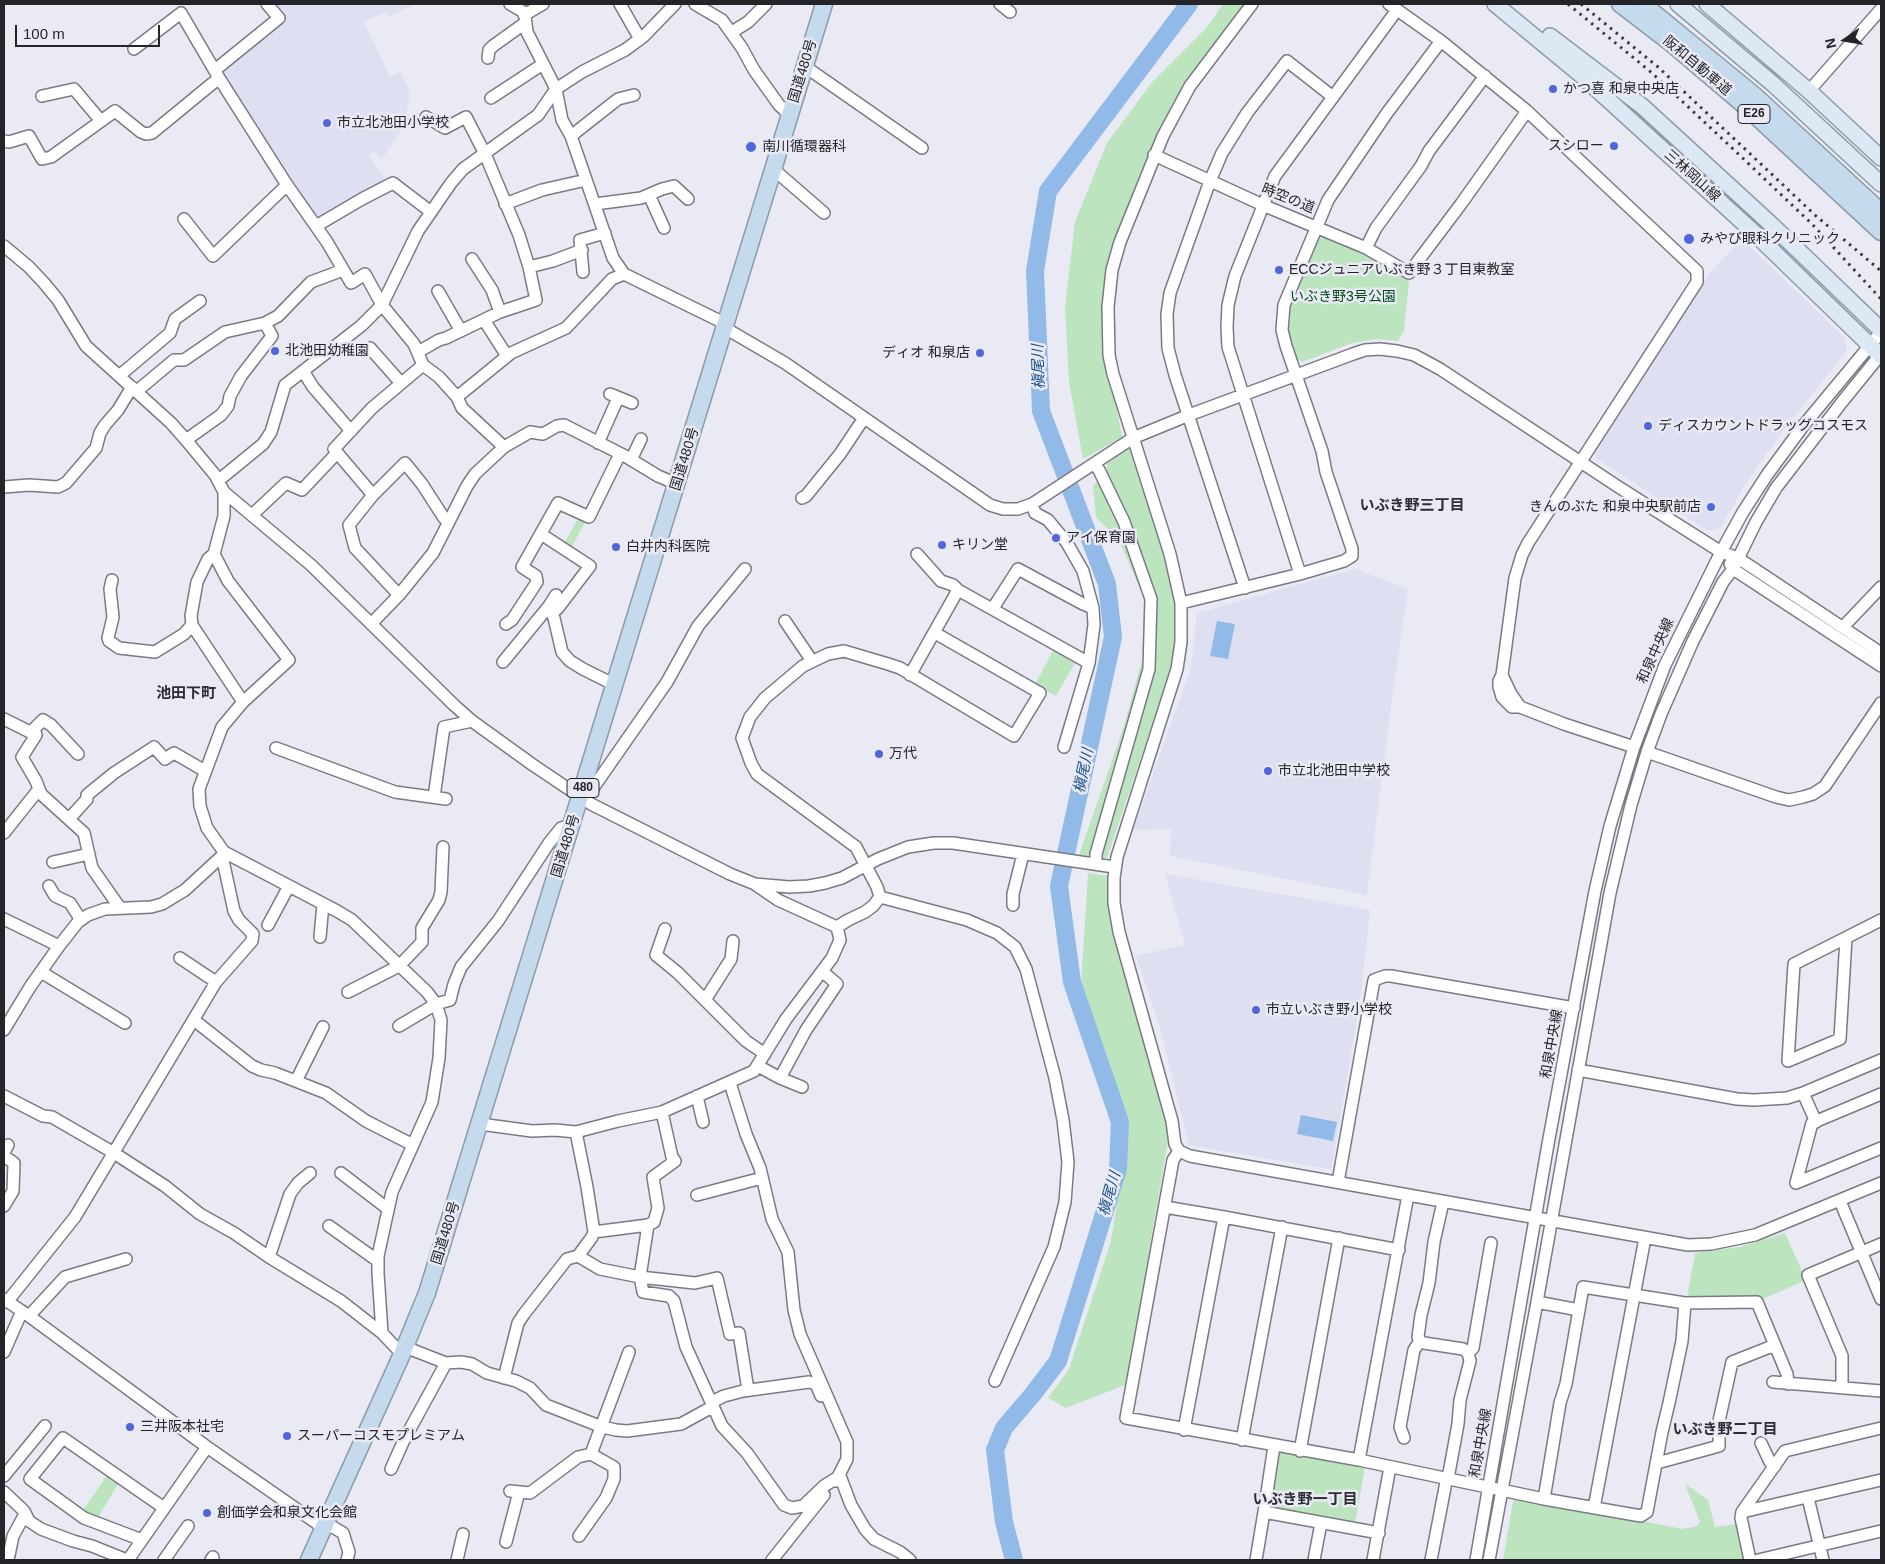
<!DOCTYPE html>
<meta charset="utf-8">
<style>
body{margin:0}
#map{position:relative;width:1885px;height:1564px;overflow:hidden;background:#e9eaf4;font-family:Arial,sans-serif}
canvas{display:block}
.frame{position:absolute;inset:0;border:5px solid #242528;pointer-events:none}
.north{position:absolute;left:1820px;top:15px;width:50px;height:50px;-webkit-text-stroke:4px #e9eaf4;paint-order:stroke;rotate:257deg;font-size:14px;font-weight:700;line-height:20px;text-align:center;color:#242528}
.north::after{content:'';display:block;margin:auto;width:18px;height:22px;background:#242528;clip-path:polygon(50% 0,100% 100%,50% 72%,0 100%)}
.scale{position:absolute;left:15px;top:25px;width:145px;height:22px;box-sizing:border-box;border:2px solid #242528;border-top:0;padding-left:6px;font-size:15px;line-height:18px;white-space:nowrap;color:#242528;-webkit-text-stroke:4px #e9eaf4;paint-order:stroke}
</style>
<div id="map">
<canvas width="1885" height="1564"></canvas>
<div class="frame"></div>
<div class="north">N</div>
<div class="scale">100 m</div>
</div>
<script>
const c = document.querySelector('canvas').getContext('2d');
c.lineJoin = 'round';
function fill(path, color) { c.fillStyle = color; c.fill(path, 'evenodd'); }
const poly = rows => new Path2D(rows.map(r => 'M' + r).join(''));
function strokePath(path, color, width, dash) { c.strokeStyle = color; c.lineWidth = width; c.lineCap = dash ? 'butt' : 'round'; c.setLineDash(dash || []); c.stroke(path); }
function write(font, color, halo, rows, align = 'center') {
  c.font = font + ' Arial,"Noto Sans JP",sans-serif'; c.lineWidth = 5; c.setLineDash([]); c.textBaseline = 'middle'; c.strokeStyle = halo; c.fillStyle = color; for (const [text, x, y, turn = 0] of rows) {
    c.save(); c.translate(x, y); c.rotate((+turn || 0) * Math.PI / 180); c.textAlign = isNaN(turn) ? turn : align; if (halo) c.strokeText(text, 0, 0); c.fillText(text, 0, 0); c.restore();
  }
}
fill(poly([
 [271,4,417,4,389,16,387,12,364,21,390,77,401,72,410,93,407,111,399,134,381,160,374,151,368,156,388,181,315,222,221,75,222,68,282,19],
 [1742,239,1845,338,1846,352,1789,423,1748,480,1720,528,1708,531,1596,458,1595,450,1708,275],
 [1355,569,1408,589,1390,713,1367,895,1170,856,1171,829,1133,830,1191,668,1197,613],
 [1165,874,1370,910,1361,993,1332,1167,1329,1169,1189,1145,1160,1027,1136,956,1185,945]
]), '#dedff1');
fill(poly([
 [1223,4,1245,4,1188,85,1161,126,1134,193,1112,255,1102,303,1103,337,1122,437,1083,459,1069,382,1065,307,1075,222,1107,143,1152,82,1208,26],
 [1321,235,1364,254,1409,281,1404,331,1398,341,1376,339,1352,343,1302,362,1295,358,1288,339,1286,316,1316,237],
 [1129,448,1166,555,1176,606,1175,656,1107,858,1079,855,1124,726,1142,660,1144,598,1118,538,1096,518,1093,485,1106,476,1107,464],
 [578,518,585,522,571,548,564,544],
 [1054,649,1076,661,1056,696,1035,684],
 [1088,873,1109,876,1168,1119,1168,1140,1150,1245,1130,1383,1066,1408,1048,1398,1069,1369,1111,1241,1129,1122,1081,985],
 [1785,1233,1806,1280,1761,1300,1759,1297,1687,1298,1695,1253,1740,1247],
 [1276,1450,1365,1466,1355,1524,1267,1509],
 [108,1474,120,1481,97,1519,82,1512],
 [1685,1484,1708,1500,1715,1527,1736,1524,1745,1560,1503,1560,1514,1496,1682,1529,1697,1526,1700,1522]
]), '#bce4be');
fill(poly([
 [1217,621,1235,624,1228,659,1210,656],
 [1301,1115,1337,1122,1333,1141,1297,1134]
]), '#92bae9');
strokePath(poly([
 [1014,1560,1004,1522,995,1450,1004,1428,1033,1394,1058,1361,1118,1169,1120,1122,1072,982,1059,886,1113,637,1107,584,1041,411,1035,271,1048,191,1189,4]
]), '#92bae9', 18);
const minor = poly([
 [510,4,522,11,525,16,527,32,556,89,562,120,571,136,613,258,624,274,720,321,725,328,785,363,990,505,1003,509,1018,509,1032,504,1133,438,1189,415,1353,354,1365,350,1380,349,1397,351,1414,355,1440,369,1617,486,1721,552,1738,558,1881,653],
 [620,4,640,39],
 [695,4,722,20,742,48,754,70,779,105,790,115],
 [1000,4,1010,12],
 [1252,4,1190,86,1163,136,1120,242,1112,270,1108,307,1109,355,1113,374,1170,554,1181,603,1181,642,1177,669,1117,857,1114,878,1114,903,1119,932,1172,1121,1175,1144,1179,1151,1190,1156,1688,1245,1711,1244,1755,1235,1881,1183],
 [1389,4,1441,41,1527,111,1697,271,1697,282,1528,543,1522,555,1515,578,1502,675,1499,681,1499,687,1502,697,1512,707,1520,707,1564,724,1634,747],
 [524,15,543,4],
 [732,32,748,22,766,4],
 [134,49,181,13,219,78,287,185,327,242,351,283,365,274,382,305,414,344,423,365,439,377,457,397,462,408,504,447],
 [488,58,489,50,493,46,525,23],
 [804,68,810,70,922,148],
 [215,70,279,18,267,4],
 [1809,91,1881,9],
 [42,96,74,89,101,121],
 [491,98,543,64],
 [571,136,618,99,634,95],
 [4,141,9,142,29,136,42,159,51,157,115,111,141,132,146,134,152,133,219,78],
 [1154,155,1265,206,1366,248,1409,273,1461,204,1527,111],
 [772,172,779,174,824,213],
 [649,195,664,228],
 [505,204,542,190,586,180],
 [595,204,641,198,662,189,674,186,688,199],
 [184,219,213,256,287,185],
 [316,226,362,199,393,183,431,212],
 [4,246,29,267,44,283,58,300,86,346,171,423,186,440,215,475,224,492,311,565,454,705,472,721,533,765,591,804,730,874,755,884,789,887,809,886,825,883,842,878,878,859,908,847,934,843,953,843,1114,867],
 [1366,248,1376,228,1421,166,1429,151,1485,76],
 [472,259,492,290,500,312],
 [529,267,553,261,582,250],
 [583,272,580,240,605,233],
 [438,291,461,331],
 [484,320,507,356],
 [370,348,401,383],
 [418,352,439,340,446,338,500,312,536,300,529,267,519,235,485,154,466,117,445,128,426,117],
 [303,371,313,387,351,431],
 [119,376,170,333,175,319,200,301],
 [137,391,174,360,184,360,225,332,265,323,278,316,311,282,343,270],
 [610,394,632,403],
 [457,397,511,353,566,328,612,279,624,274],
 [186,440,221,415,228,406,230,396,241,376,272,336,265,323],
 [598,443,618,398],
 [631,460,641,439],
 [1094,464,1099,470,1124,522,1151,599,1149,669,1096,854,1096,864],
 [219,480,263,444,271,432,285,385,361,326,382,305,418,231,451,183,463,169,538,115,556,89,582,72,625,50,644,36,675,4],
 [4,487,29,485,58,487,66,483,96,448,100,433,105,425,118,410,132,387],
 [224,492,224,516,214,554,228,581,289,660,243,702,222,727,199,789,200,806,207,828,224,852,337,911,352,920,427,992,436,1004,441,1020,439,1058,432,1102,392,1192,378,1256,378,1273,382,1333],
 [373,495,405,463,422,484,444,518,448,521],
 [802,498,806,496,840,454,864,418],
 [1032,504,1035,513,1048,520,1067,543,1083,571,1093,608,1094,625,1089,663,1064,747],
 [252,515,286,483,302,490,337,453],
 [541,534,590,566,558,608,552,613],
 [214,554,208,559,197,582,191,616,192,625,243,702],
 [917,554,941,581,953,585,958,590],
 [1730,564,1733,569,1881,666],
 [1300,574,1228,347,1227,327,1228,305,1235,276,1275,176,1397,10],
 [112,580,110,589,113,617,108,638,109,641,119,648,155,652,184,634,192,625],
 [1245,588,1175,375,1168,348,1167,314,1170,293,1210,181,1222,153,1247,113,1287,61,1333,97],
 [399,595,355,548,349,525,373,495,334,449,372,408,423,365],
 [1181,603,1300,574,1344,561,1352,556,1352,549,1326,472,1322,451,1286,346,1282,330,1284,305,1328,200,1387,113,1441,41],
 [549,606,556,595],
 [993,608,1018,569,1083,604,1093,608],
 [785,621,812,661],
 [371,624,399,595,433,553,467,486,475,474,504,447,530,432,543,434,557,426,564,425,625,456,658,476,677,484],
 [506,624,512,620,537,582,536,576,522,567,558,503,589,517,620,454],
 [1843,627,1881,587],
 [503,662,549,606,554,618,562,652,570,661,583,669,615,685],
 [910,675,958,590,1089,663],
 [1502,675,1511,694,1520,707],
 [4,719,36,735],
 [276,748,395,792,446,799],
 [1647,752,1776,797,1789,800,1803,797,1813,794,1825,786,1881,703],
 [78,754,51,725,43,720,34,729,36,735,22,757,36,781,41,794,84,833,92,868,120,908],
 [434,797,444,727,472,721],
 [581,797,591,791,667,682,698,626,745,569],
 [69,819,87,799,87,795,114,773,154,747,165,759,174,753,205,771],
 [4,833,39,789],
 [53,862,89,854],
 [756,885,778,900,837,927,848,920,865,912,873,906,880,897,877,887,856,847,757,774,751,763,742,738,750,717,765,698,803,666,828,654,844,651,888,664,900,668,1014,736,1040,693,935,633],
 [49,886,55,896,70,903,81,920],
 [880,897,967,920,997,933,1015,947,1026,969,1055,1078,1063,1120,1068,1162,1065,1202,1054,1247,995,1381],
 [1013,905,1013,894,1023,854],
 [4,919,59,946],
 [268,925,289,886],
 [665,929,656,955,678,973,746,1041,765,1054],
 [320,937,323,904],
 [1846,938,1840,1039,1788,1061,1794,964,1881,920],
 [180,958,216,982],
 [41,972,125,1023],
 [348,992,399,966,422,942,422,928,439,900,441,892,443,847],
 [705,1000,731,959,733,941],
 [194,1020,252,1066,261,1070,275,1073,326,1093,366,1121,413,1145],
 [399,1026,436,1004,450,1000,454,984,461,967,498,921,549,843,561,828,572,825],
 [4,1030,30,987,59,946,78,922,88,915,105,909,151,907,162,904,185,890,222,856,224,852],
 [758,1066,780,1078,802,1087],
 [1578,1070,1737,1099,1754,1100,1787,1098,1803,1093,1881,1060],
 [780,1078,806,1030,837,984,823,972],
 [296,1081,323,1027],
 [730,1083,746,1134,760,1168,772,1219,788,1252,794,1310,800,1334,847,1442,847,1459,836,1481],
 [1803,1093,1816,1122],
 [1881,1094,1812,1123,1796,1183,1881,1148],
 [4,1096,43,1116,52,1117,114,1153,165,1186,200,1214,234,1233,269,1257,341,1301,382,1333,402,1354],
 [697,1096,703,1122],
 [662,1112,672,1157,675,1161,653,1177,658,1208,654,1222,648,1225,640,1277,695,1283,717,1278,730,1334,739,1333,748,1390],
 [480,1124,532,1131,555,1130,576,1132,587,1187,594,1232,592,1237,578,1256,600,1269,640,1277,643,1292,669,1296,674,1301,686,1347,722,1426,747,1453,784,1505,792,1508,803,1506,824,1486,840,1476,851,1505,865,1529,874,1539,900,1552,910,1560],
 [576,1132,618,1121,662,1112,754,1071,786,1019,832,958,840,940,837,927],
 [1179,1151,1173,1160,1126,1418,1359,1460,1544,1499,1641,1516,1647,1512,1662,1432,1669,1403,1682,1341,1685,1303],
 [4,1152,8,1145],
 [4,1156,14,1163,13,1191,4,1206],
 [341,1173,388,1209],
 [1338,1182,1374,980,1385,976,1391,976,1574,1008],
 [697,1195,762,1178],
 [1840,1201,1881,1299],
 [1165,1207,1224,1217,1184,1430],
 [1224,1217,1399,1250],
 [329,1226,378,1261],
 [594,1232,648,1225],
 [269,1257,290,1194,298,1183,310,1173],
 [4,1299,29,1316,207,1447,318,1524,324,1526,331,1526,343,1533,349,1552,347,1560],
 [7,1302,75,1217,216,982,252,941,253,934,239,920,234,911,222,856],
 [1537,1302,1579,1310],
 [29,1316,65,1277,126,1259],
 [405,1347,446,1363,461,1362,472,1364,487,1373,516,1381,530,1388,546,1405,602,1427,616,1430,627,1431,681,1424,712,1407],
 [4,1352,22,1311],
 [1468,1353,1473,1348,1491,1243],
 [504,1378,518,1323,524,1314,567,1259,578,1256],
 [1773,1382,1881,1391],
 [1842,1387,1842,1356,1808,1275,1881,1244],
 [712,1402,724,1396,743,1391,809,1382,816,1384,821,1396],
 [1404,1438,1400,1427,1414,1350,1420,1341],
 [1242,1440,1282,1227],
 [1761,1443,1770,1462,1775,1466],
 [1300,1451,1339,1238],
 [1359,1460,1408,1195],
 [1657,1463,1719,1446,1719,1421,1732,1362,1775,1345],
 [391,1469,404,1440,446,1363],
 [4,1476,45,1426],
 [510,1491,530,1493,578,1457,591,1454,629,1352],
 [4,1492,24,1511,29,1521,41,1529,73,1541,92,1546,127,1560],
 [1808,1498,1823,1560],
 [1544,1499,1560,1403,1566,1384,1583,1287,1685,1303,1757,1302,1787,1374,1788,1384],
 [1594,1508,1645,1238],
 [1264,1512,1274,1446],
 [1742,1512,1881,1480],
 [579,1536,606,1498,614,1479,614,1467,591,1454],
 [142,1540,84,1518,30,1479,63,1438,164,1508],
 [506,1542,519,1492],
 [8,1560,13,1536,25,1514],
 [128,1560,207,1447],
 [164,1560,188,1526],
 [211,1560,213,1557],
 [457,1560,463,1534],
 [772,1560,824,1495],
 [1256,1560,1264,1512,1379,1533],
 [1314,1560,1321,1523],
 [1373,1560,1390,1467],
 [1431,1560,1447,1477,1449,1473,1458,1424,1460,1400,1470,1361,1468,1353,1463,1349,1424,1343,1420,1341,1418,1337,1421,1315,1429,1283,1434,1242,1443,1202],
 [1476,1560,1548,1144,1595,891,1610,826,1634,747,1665,665,1721,552,1743,512,1767,475,1803,426,1881,332],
 [1489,1560,1537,1302,1610,893,1631,805,1647,752,1661,714,1693,641,1723,582,1733,569,1756,522,1776,488,1842,402,1881,354],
 [1750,1560,1741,1518,1742,1512,1785,1451,1881,1428],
 [1758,1560,1881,1531]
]);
const major = poly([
 [1495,4,1581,75,1749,228,1881,356],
 [1678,4,1773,84,1881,184],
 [1707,4,1809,91,1881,158],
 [1550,36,1642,106,1773,226,1881,330]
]);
const highway = poly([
 [1620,4,1672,44,1745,106,1881,232],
 [1643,4,1754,95,1881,212],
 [309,1560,402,1354,427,1293,824,4]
]);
strokePath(minor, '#7a7a84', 14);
strokePath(major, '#8d9ba8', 18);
strokePath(highway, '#8d9ba8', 19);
strokePath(minor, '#fff', 11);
strokePath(major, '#dce9f4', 15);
strokePath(highway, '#c5daed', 16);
strokePath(poly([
 [1568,4,1652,73,1731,147,1812,224,1881,299],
 [1581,4,1658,67,1816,216,1881,271]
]), '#3b3c40', 3, [2.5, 5]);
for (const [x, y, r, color] of [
 [1553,89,5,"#5166db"],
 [327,123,5,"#5166db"],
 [1614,146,5,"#5166db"],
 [751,147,6,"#5166db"],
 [1689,239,6,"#5166db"],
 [1279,270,5,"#5166db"],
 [275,351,5,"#5166db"],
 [980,353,5,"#5166db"],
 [1648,426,5,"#5166db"],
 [1711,507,5,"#5166db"],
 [1056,538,5,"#5166db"],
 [942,545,5,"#5166db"],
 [616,547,5,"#5166db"],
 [879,754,5,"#5166db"],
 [1268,771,5,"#5166db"],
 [1256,1010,5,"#5166db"],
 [130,1427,5,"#5166db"],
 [287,1436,5,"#5166db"],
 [207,1513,5,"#5166db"]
]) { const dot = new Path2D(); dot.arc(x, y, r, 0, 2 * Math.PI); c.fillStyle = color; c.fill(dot); strokePath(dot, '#e9eaf4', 2); }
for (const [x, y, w] of [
 [1754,114,32],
 [583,788,32]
]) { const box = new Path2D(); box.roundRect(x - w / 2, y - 9.5, w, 19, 4); c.fillStyle = '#e9eaf4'; c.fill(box); strokePath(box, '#242528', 1); }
write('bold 12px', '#242528', null, [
 ["E26",1754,114],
 ["480",583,788]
]);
write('14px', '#242528', '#e9eaf4', [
 ["阪和自動車道",1697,66,40],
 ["国道480号",803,71,-73],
 ["三林岡山線",1692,176,42],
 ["時空の道",1288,199,22],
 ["国道480号",685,459,-73],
 ["和泉中央線",1656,651,-66],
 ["国道480号",566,846,-73],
 ["和泉中央線",1552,1044,-80],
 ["国道480号",446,1233,-73],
 ["和泉中央線",1481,1443,-80]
]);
write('14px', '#242528', '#e9eaf4', [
 ["かつ喜 和泉中央店",1563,89],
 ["市立北池田小学校",337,123],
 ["スシロー",1604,146,"right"],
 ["南川循環器科",762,147],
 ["みやび眼科クリニック",1700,239],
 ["ECCジュニアいぶき野３丁目東教室",1289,270],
 ["北池田幼稚園",285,351],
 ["ディオ 和泉店",970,353,"right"],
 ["ディスカウントドラッグコスモス",1658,426],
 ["きんのぶた 和泉中央駅前店",1701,507,"right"],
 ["アイ保育園",1066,538],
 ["キリン堂",952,545],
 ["白井内科医院",626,547],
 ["万代",889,754],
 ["市立北池田中学校",1278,771],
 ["市立いぶき野小学校",1266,1010],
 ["三井阪本社宅",140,1427],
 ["スーパーコスモプレミアム",297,1436],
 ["創価学会和泉文化会館",217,1513]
], 'left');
write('14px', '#004c15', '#e9eaf4', [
 ["いぶき野3号公園",1343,297]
]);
write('italic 15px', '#1b518b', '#e9eaf4', [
 ["槇尾川",1039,367,-92],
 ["槇尾川",1084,771,-78],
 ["槇尾川",1110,1194,-74]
]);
write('bold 15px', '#2d2d35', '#e9eaf4', [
 ["いぶき野三丁目",1412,506],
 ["池田下町",186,694],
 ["いぶき野二丁目",1725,1430],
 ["いぶき野一丁目",1305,1500]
]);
</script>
